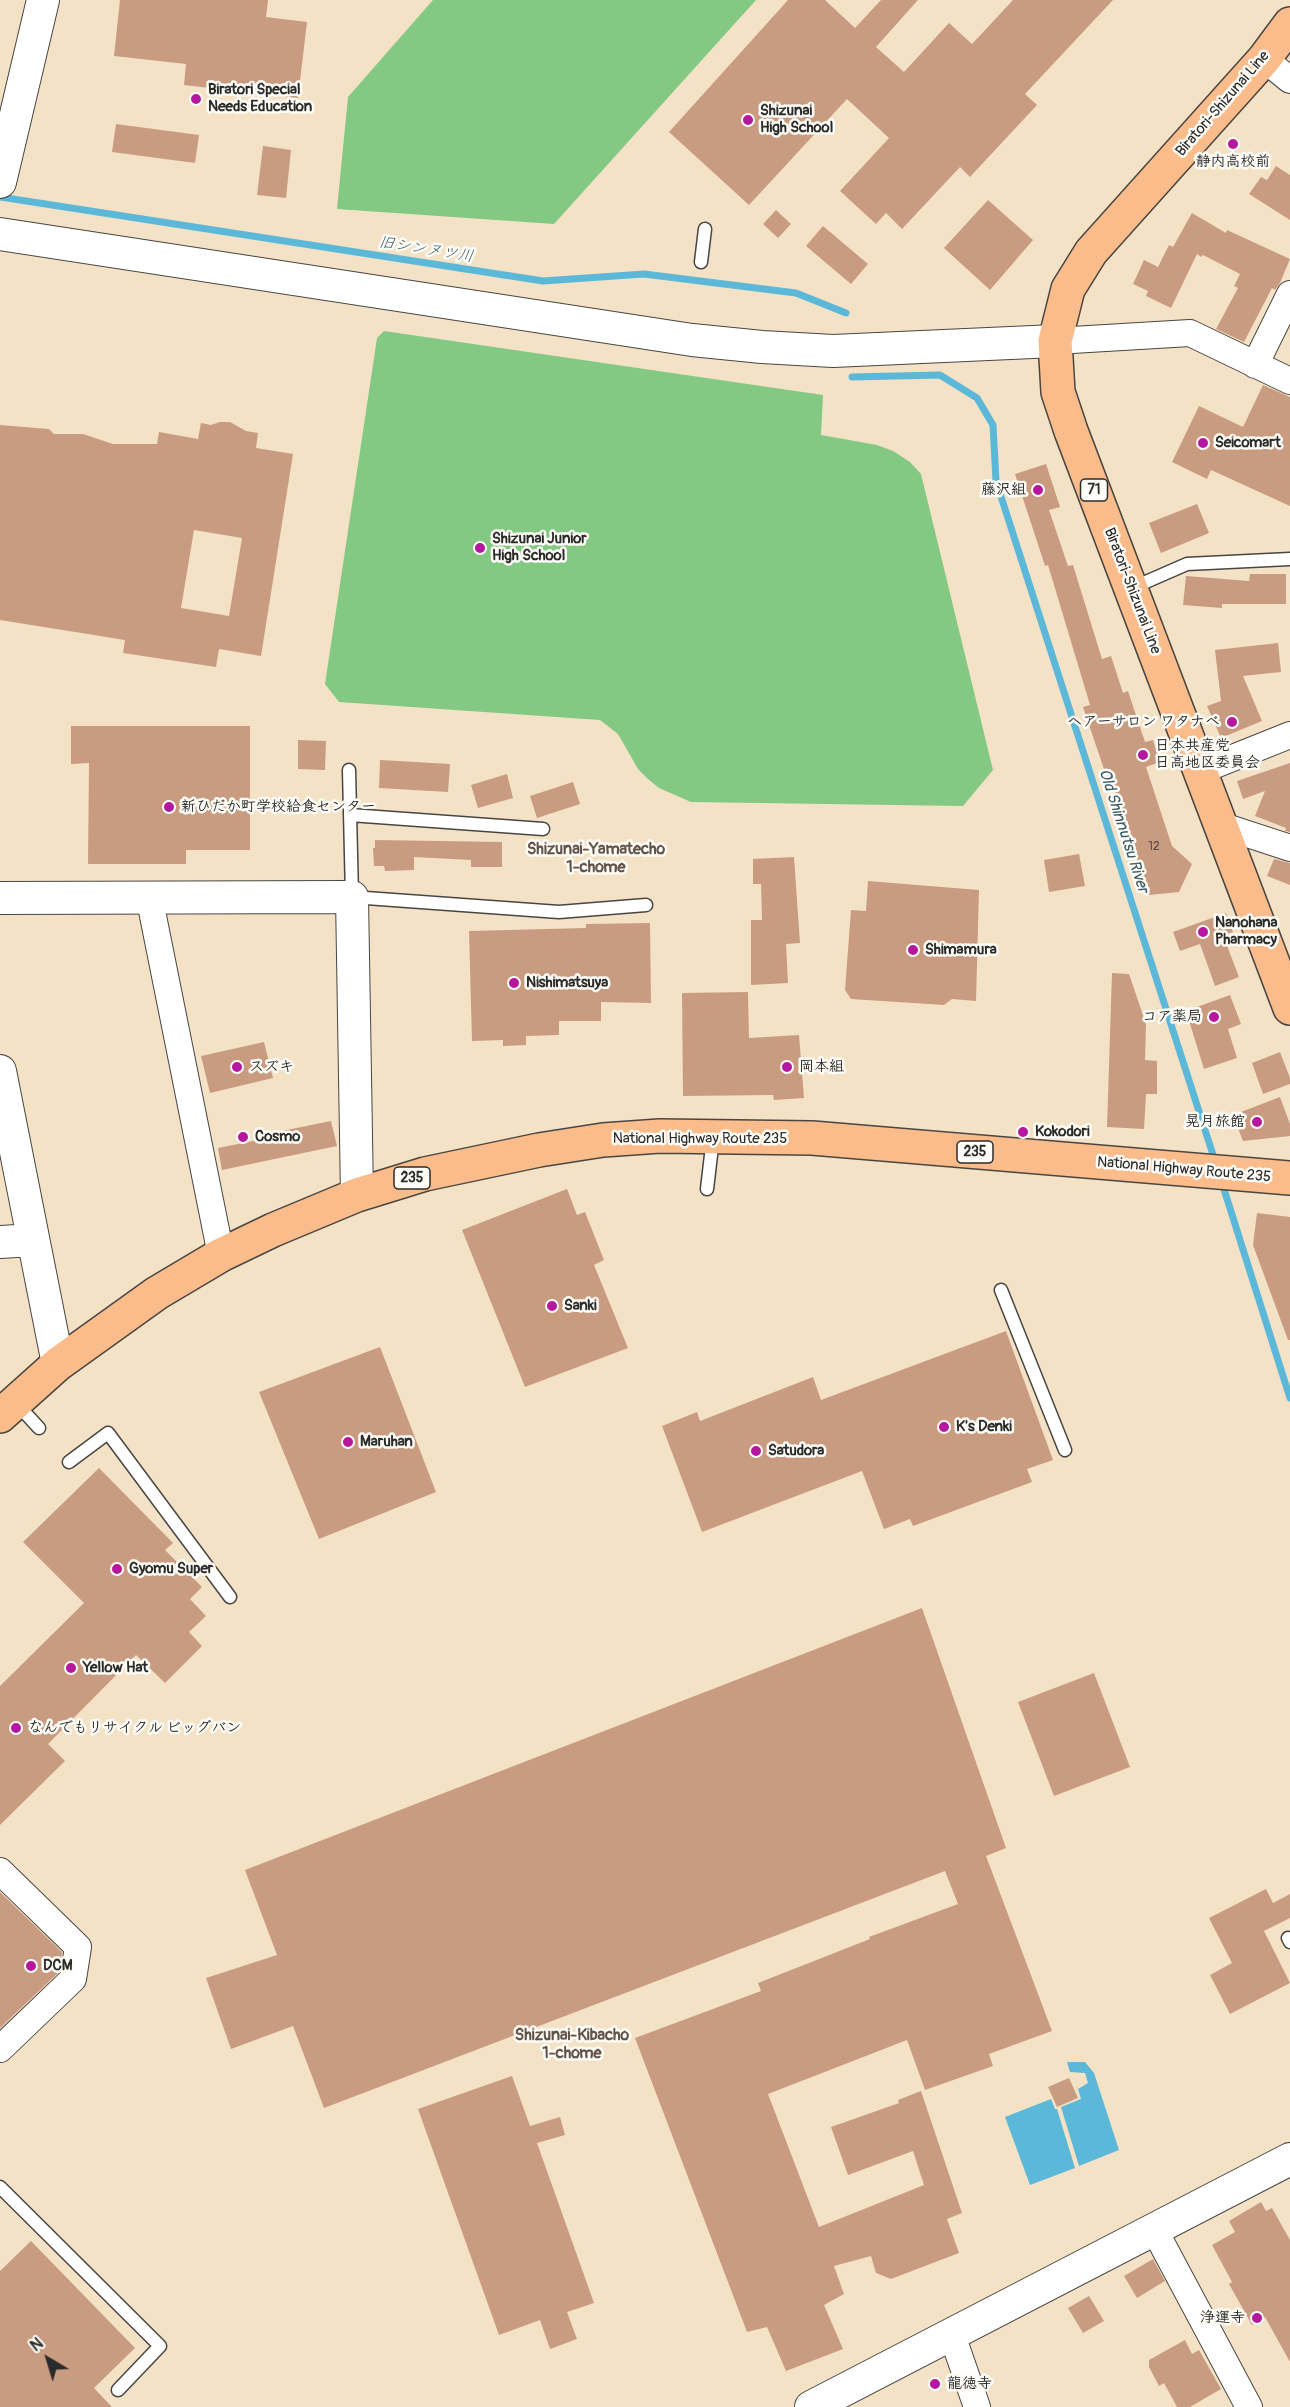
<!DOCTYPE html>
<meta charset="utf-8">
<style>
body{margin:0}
#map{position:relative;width:1290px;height:2407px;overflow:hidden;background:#f4e2c7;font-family:Pangolin,sans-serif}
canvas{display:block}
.north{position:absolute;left:18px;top:2329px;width:60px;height:60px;-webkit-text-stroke:4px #fdfcf7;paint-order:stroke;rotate:322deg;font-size:16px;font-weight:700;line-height:24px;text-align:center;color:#2b2b2b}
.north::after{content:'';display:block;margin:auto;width:21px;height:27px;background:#2b2b2b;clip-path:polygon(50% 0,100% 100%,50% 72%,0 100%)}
</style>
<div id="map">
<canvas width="1290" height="2407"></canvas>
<div class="north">N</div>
</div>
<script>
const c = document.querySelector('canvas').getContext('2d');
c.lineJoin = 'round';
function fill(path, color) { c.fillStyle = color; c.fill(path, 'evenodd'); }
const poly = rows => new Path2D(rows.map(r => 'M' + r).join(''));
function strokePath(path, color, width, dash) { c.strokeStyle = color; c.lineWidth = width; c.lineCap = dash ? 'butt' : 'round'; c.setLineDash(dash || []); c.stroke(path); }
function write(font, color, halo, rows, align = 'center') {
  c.font = font + ' Pangolin,"Klee One",sans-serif'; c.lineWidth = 5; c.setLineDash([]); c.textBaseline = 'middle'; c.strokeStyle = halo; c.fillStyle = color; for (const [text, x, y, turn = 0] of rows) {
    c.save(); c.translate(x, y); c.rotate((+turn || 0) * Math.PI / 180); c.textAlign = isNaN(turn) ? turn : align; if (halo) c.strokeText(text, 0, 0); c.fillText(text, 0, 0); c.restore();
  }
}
fill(poly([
 [433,0,756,0,554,224,337,209,348,97],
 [384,331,823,395,821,435,877,445,893,451,910,462,921,474,993,770,963,806,691,802,659,788,648,779,638,769,618,734,600,720,339,702,325,684,377,338]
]), '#83c984');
fill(poly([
 [1067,2062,1085,2062,1094,2073,1119,2150,1079,2166,1061,2107,1081,2099,1078,2089,1088,2083,1085,2073,1070,2072],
 [1051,2099,1055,2109,1057,2109,1075,2168,1030,2185,1005,2117]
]), '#5bb8d9');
strokePath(poly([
 [0,197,543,281,644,274,796,293,846,313],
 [852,377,940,375,977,398,993,425,996,481,1215,1161],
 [1222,1183,1290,1398]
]), '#5bb8d9', 7);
fill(poly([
 [120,0,268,0,266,17,307,22,298,98,184,85,186,64,114,56],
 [788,0,825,0,855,28,881,0,918,0,876,47,904,72,949,23,972,44,1013,0,1113,0,1025,94,1037,105,970,177,960,167,902,229,886,213,876,224,840,191,889,138,847,99,749,205,669,132],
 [116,124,199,135,195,163,112,152],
 [263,146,291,150,286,198,257,195],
 [1276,166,1290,175,1290,220,1249,194,1261,177,1267,180],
 [988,200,1033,240,990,290,944,248],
 [776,210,791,224,778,238,763,224],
 [1192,213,1226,233,1227,230,1290,259,1280,283,1275,290,1272,288,1244,342,1216,329,1238,288,1234,286,1240,274,1203,255,1201,257,1197,254,1171,308,1146,296,1148,291,1133,284,1144,260,1158,267,1169,245,1173,247],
 [823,226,868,264,851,284,806,246],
 [1263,385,1290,397,1290,506,1211,470,1207,479,1172,462,1199,406,1243,427],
 [220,422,230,422,246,431,258,433,256,448,293,454,261,656,219,649,216,667,123,653,125,640,0,620,0,425,49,429,54,434,83,434,113,444,157,444,159,432,198,439,201,423,211,425],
 [194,530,242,538,229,616,181,608],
 [1046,464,1060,507,1049,510,1068,566,1073,565,1102,659,1111,656,1123,693,1128,691,1145,742,1153,740,1160,762,1146,767,1172,846,1192,864,1179,892,1149,895,1111,780,1108,781,1083,707,1090,705,1048,565,1045,566,1015,474],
 [1197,504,1209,533,1161,553,1149,523],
 [1250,574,1286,574,1286,604,1222,604,1222,608,1183,605,1186,576,1249,581],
 [1278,643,1281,672,1243,676,1262,721,1221,738,1207,706,1221,701,1215,650],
 [71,726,250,726,250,850,186,850,186,864,88,864,89,763,71,764],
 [298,740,326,741,325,770,298,769],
 [380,760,450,764,448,792,379,788],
 [1290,763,1290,832,1285,831,1286,828,1255,816,1265,791,1243,799,1237,781],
 [507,774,513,798,478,808,471,785],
 [573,782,580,804,537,818,530,796],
 [375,840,502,842,502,867,471,867,471,860,414,857,414,870,385,871,384,866,374,866,373,848,375,848],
 [1079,854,1085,886,1049,892,1044,860],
 [794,857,800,943,786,944,788,983,751,985,751,920,762,920,761,884,753,884,753,859],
 [1274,859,1290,863,1290,885,1267,876],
 [868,881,979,890,976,1001,952,999,944,1005,851,999,845,990,851,910,866,911],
 [1226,913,1233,932,1223,935,1239,977,1215,986,1200,944,1180,951,1173,932],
 [650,923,651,1003,601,1002,601,1021,559,1021,559,1035,526,1036,526,1045,503,1046,503,1040,472,1041,469,931,586,928,586,924],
 [1112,973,1129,974,1146,1024,1145,1060,1157,1061,1157,1094,1146,1094,1144,1129,1107,1127],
 [748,992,749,1038,799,1035,804,1098,774,1100,773,1095,683,1096,682,993],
 [1230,995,1241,1024,1228,1029,1237,1058,1204,1069,1186,1011],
 [264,1042,273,1078,210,1093,201,1056],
 [1280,1052,1290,1078,1290,1084,1263,1094,1252,1063],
 [1280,1097,1290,1124,1290,1136,1243,1141,1233,1115],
 [331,1121,337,1146,222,1170,218,1148,263,1139,262,1135],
 [567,1189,577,1215,585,1212,604,1260,594,1265,628,1348,525,1387,462,1230],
 [1257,1213,1290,1217,1290,1340,1288,1340,1253,1245],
 [1006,1331,1053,1460,1027,1469,1032,1482,913,1526,910,1519,884,1529,862,1471,702,1532,662,1426,697,1412,700,1421,813,1377,821,1400],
 [380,1347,436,1492,319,1539,259,1392],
 [99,1468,173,1543,165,1550,202,1587,190,1599,206,1616,189,1632,202,1646,165,1683,136,1655,48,1744,65,1761,0,1825,0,1686,84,1603,23,1542],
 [922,1608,1006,1848,986,1856,1052,2031,989,2054,993,2066,925,2090,907,2040,768,2094,819,2227,924,2185,913,2151,848,2175,831,2127,899,2103,898,2100,921,2091,962,2213,947,2219,959,2253,891,2279,876,2273,871,2256,834,2266,844,2294,824,2305,843,2349,786,2371,767,2327,747,2332,635,2038,761,1991,758,1983,870,1939,869,1937,958,1904,945,1871,324,2108,293,2026,231,2049,206,1978,277,1955,245,1870],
 [1094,1673,1130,1767,1054,1796,1018,1702],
 [1266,1889,1273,1903,1290,1894,1290,1918,1264,1931,1290,1983,1230,2014,1210,1975,1232,1963,1209,1918],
 [0,1892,62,1952,59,1972,0,2028],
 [512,2076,530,2126,560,2117,565,2135,537,2143,594,2303,567,2312,577,2339,550,2349,540,2320,499,2335,418,2109],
 [1069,2078,1078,2098,1057,2107,1048,2087],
 [1261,2202,1266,2211,1272,2208,1290,2240,1290,2362,1265,2317,1252,2325,1229,2284,1232,2282,1212,2245,1235,2232,1229,2221],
 [31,2241,135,2348,94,2388,112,2407,0,2407,0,2271],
 [1153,2259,1165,2281,1137,2298,1124,2276],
 [1089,2296,1104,2321,1083,2333,1068,2308],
 [1185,2340,1192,2354,1199,2350,1221,2389,1190,2407,1177,2407,1164,2383,1159,2386,1149,2367,1149,2360]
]), '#c99c81');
const service = poly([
 [701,262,705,229],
 [1132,588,1187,564,1290,559],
 [349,770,352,897,559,912,646,905],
 [350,815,543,829],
 [707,1189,713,1138],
 [1001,1290,1065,1450],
 [16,1403,39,1428],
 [69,1462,108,1433,230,1597],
 [1288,1938,1290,1942],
 [0,2187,160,2346,118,2390]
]);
const minor = poly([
 [1264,59,1290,80],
 [1055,341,1190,333,1290,381],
 [1255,365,1290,294],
 [1200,771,1290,735],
 [1220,825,1290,848],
 [149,896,221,1255],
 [0,1871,78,1947,73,1979,0,2049],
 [1154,2229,1249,2407],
 [952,2335,977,2407]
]);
const tertiary = poly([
 [0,182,43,0],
 [0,234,692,340,762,347,833,351,1055,341],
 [0,898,352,897,357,1195],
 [0,1071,58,1364],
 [0,1242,33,1240],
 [811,2407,1290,2159]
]);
const primary = poly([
 [1290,24,1264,59,1091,252,1068,289,1055,341,1058,392,1071,431,1290,1008]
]);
const trunk = poly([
 [0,1416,58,1364,157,1293,221,1255,273,1230,357,1195,425,1174,539,1150,603,1140,660,1136,812,1138,1290,1178]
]);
strokePath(service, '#494642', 15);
strokePath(minor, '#494642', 28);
strokePath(tertiary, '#494642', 34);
strokePath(primary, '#494642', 36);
strokePath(trunk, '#494642', 36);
strokePath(service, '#fff', 12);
strokePath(minor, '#fff', 26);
strokePath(tertiary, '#fff', 32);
strokePath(primary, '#fabc8b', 33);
strokePath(trunk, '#fabc8b', 33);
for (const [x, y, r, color] of [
 [196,99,6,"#b5179e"],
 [748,120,6,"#b5179e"],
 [1233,144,6,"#b5179e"],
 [1203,443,6,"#b5179e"],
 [1038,490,6,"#b5179e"],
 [480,548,6,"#b5179e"],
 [1232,722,6,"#b5179e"],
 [1143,755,6,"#b5179e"],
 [169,807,6,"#b5179e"],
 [1203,932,6,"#b5179e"],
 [913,950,6,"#b5179e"],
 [514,983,6,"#b5179e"],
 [1214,1017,6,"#b5179e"],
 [237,1067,6,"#b5179e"],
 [787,1067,6,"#b5179e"],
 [1257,1122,6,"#b5179e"],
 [1023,1132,6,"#b5179e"],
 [243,1137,6,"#b5179e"],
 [552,1306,6,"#b5179e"],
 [944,1427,6,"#b5179e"],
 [348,1442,6,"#b5179e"],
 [756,1451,6,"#b5179e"],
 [117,1569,6,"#b5179e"],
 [71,1668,6,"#b5179e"],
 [16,1728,6,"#b5179e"],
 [31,1966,6,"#b5179e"],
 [1257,2318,6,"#b5179e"],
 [935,2384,6,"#b5179e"]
]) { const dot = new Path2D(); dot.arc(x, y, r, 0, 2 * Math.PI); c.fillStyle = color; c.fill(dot); strokePath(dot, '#fdfcf7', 2); }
write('12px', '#524740', null, [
 ["12",1154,847]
]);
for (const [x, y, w] of [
 [1094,490,27],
 [975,1152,36],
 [412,1178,36]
]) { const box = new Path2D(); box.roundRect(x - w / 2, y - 11, w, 22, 4.5); c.fillStyle = '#fdfcf7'; c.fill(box); strokePath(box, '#2b2b2b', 1.5); }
write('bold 14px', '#2b2b2b', null, [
 ["71",1094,490],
 ["235",975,1152],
 ["235",412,1178]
]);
write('bold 15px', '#2b2b2b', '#fdfcf7', [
 ["Biratori Special",208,90],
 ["Needs Education",208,107],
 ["Shizunai",760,111],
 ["High School",760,128],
 ["静内高校前",1233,162,"center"],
 ["Seicomart",1215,443],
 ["藤沢組",1026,490,"right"],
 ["Shizunai Junior",492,539],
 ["High School",492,556],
 ["ヘアーサロン ワタナベ",1220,722,"right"],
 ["日本共産党",1155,746],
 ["日高地区委員会",1155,763],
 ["新ひだか町学校給食センター",181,807],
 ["Nanohana",1215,923],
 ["Pharmacy",1215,940],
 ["Shimamura",925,950],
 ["Nishimatsuya",526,983],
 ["コア薬局",1202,1017,"right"],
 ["スズキ",249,1067],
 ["岡本組",799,1067],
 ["晃月旅館",1245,1122,"right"],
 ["Kokodori",1035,1132],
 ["Cosmo",255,1137],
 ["Sanki",564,1306],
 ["K's Denki",956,1427],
 ["Maruhan",360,1442],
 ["Satudora",768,1451],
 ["Gyomu Super",129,1569],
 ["Yellow Hat",83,1668],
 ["なんでもリサイクル ビッグバン",28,1728],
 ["DCM",43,1966],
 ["浄運寺",1245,2318,"right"],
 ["龍徳寺",947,2384]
], 'left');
write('15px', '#2b2b2b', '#fdfcf7', [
 ["Biratori-Shizunai Line",1223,104,-49],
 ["Biratori-Shizunai Line",1132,591,69],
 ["National Highway Route 235",700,1139],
 ["National Highway Route 235",1184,1170,5]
]);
write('italic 16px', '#3c5c68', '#fdfcf7', [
 ["旧シンヌツ川",426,250,9],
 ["Old Shinnutsu River",1123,831,72]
]);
write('bold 16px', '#625349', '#fdfcf7', [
 ["Shizunai-Yamatecho",596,850],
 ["1-chome",596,868],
 ["Shizunai-Kibacho",572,2036],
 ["1-chome",572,2054]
]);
</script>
